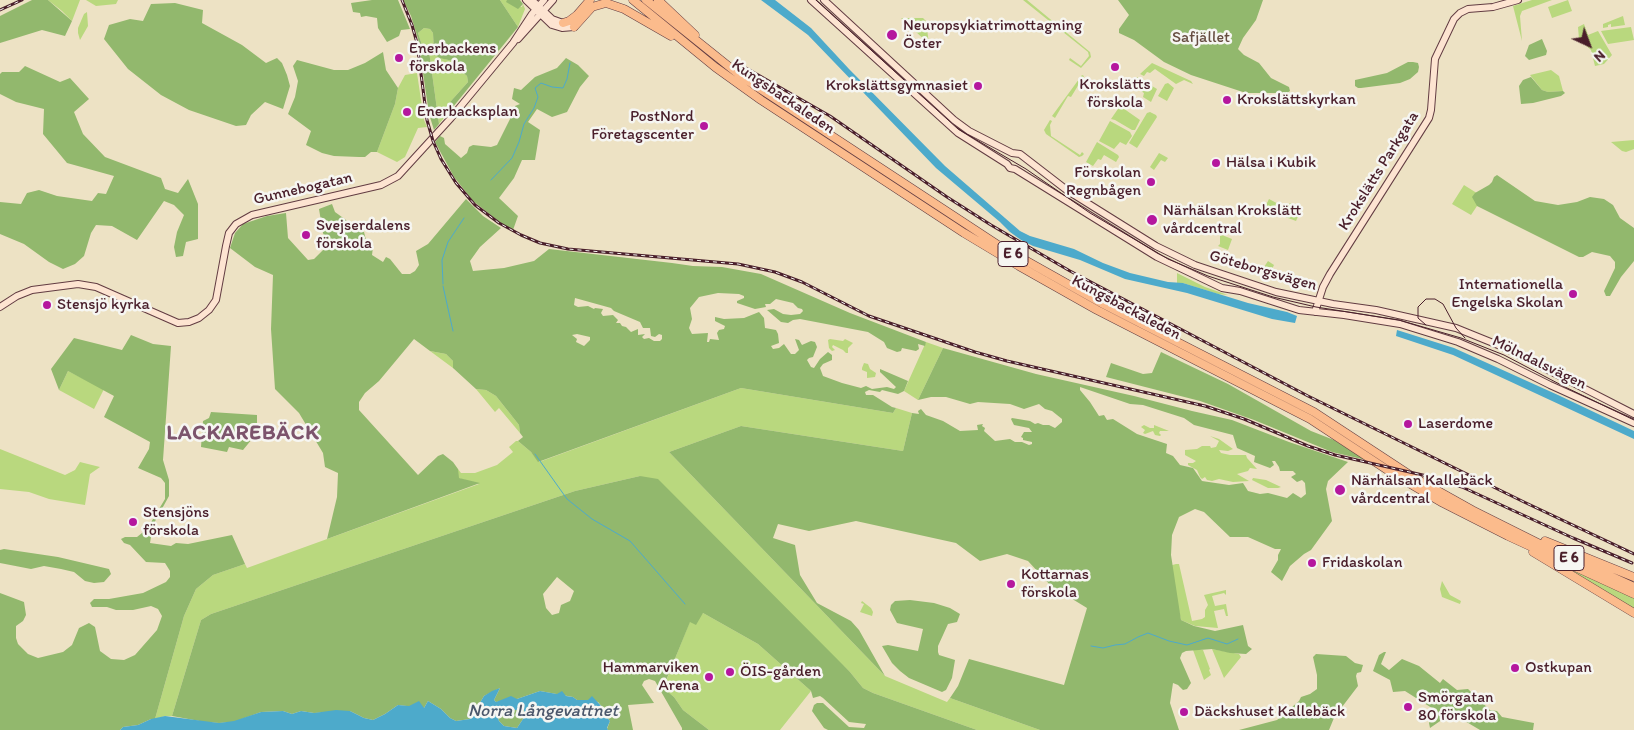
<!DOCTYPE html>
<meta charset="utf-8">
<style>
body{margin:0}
#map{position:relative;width:1634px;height:730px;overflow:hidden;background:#ede2c4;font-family:Itim,sans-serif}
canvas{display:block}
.north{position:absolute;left:1564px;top:20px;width:50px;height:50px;-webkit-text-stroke:4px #f6f6f2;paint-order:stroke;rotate:137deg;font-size:14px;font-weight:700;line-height:20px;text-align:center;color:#4a1f2b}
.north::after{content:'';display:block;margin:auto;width:18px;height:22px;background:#4a1f2b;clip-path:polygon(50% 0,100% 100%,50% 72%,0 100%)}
</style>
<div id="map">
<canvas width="1634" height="730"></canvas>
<div class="north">N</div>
</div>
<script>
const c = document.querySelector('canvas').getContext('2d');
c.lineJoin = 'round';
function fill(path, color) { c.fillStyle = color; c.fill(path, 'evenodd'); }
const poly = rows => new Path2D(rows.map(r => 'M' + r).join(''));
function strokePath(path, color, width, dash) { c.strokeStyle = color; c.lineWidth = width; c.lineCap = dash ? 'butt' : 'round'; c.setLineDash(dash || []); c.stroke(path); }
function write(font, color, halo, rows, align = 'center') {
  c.font = font + ' Itim,sans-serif'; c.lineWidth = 5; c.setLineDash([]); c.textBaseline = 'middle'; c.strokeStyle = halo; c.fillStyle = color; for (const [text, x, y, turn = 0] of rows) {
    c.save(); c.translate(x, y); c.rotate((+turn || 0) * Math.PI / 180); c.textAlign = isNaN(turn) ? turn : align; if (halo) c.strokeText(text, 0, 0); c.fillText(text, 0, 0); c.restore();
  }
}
fill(poly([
 [48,0,80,0,72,21,62,11],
 [86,0,118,0,116,4,96,6],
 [500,0,507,0,507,2,522,7,523,4,525,9,518,27],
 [1023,0,1027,0,1090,52,1091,57,1081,68,1069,60,1070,58,1081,66,1089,56,1088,52],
 [1532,0,1552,0,1522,11,1520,16,1522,41,1513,6],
 [1568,0,1572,11,1552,18,1548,7],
 [87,12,88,26,80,40,78,33,78,28,84,14],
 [1623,16,1625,25,1611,27,1611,24,1608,25,1608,27,1603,28,1603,24],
 [901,18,923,18,926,21,929,44],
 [1584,24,1588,35,1598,31,1612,55,1604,64,1595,66,1591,50,1579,39,1578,27],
 [1631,27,1634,40,1608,44,1601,31],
 [424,28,430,29,433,33,434,53,440,58,458,62,461,71,467,76,468,82,451,101,451,104,453,107,439,124,429,51,422,45,418,33],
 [1152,63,1191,81,1193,84,1184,80,1176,84,1155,69,1150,73,1147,72,1144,76,1140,74],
 [1551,70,1559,76,1563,91,1548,92,1542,90,1530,75],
 [417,73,424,120,427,127,418,128,405,157,397,162,377,152,395,104,398,88,405,75],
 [1082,75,1084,76,1071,97,1068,96,1055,118,1052,116],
 [1137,77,1157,89,1151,102,1143,97,1144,93,1135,87,1133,90,1130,88],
 [1168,83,1174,88,1167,101,1158,96,1165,84],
 [1120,106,1140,120,1135,130,1132,130,1115,120,1111,119],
 [1150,112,1156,115,1157,117,1137,148,1129,143,1147,113],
 [1050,120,1052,121,1050,125,1051,136,1080,155,1082,152,1084,154,1082,156,1079,157,1046,134,1044,130],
 [1110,121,1130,132,1132,136,1126,145,1120,142,1114,149,1099,141],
 [1634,140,1634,149,1626,152,1622,151,1611,142],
 [1097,142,1118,155,1119,157,1116,162,1104,155,1101,160,1098,159,1093,166,1086,162],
 [1159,153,1168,158,1165,162,1161,160,1154,170,1150,167],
 [1464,185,1483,197,1471,215,1452,204],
 [1269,199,1286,208,1290,203,1302,208,1296,221,1264,209],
 [1222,235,1232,239,1228,250,1218,246,1220,244,1220,236],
 [1268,261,1274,265,1269,275,1261,276,1252,273,1254,270,1264,267],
 [1177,273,1205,287,1228,295,1218,294,1183,283,1177,283],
 [830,339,843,341,845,339,853,343,848,348,848,353,846,353,843,350,833,345,832,347,835,350,832,351,829,348,828,340],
 [926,342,943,348,918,400,904,391],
 [430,351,446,354,453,361,453,368],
 [864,363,868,364,870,369,876,373,875,377,867,378,867,372,862,370,862,368],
 [68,371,104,389,94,409,59,390],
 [741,388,893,413,896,408,912,413,903,451,741,426,669,452,885,676,947,702,950,698,1040,730,977,730,873,693,863,688,850,672,640,476,575,491,211,614,201,620,172,716,165,716,155,719,184,616,196,589,213,575,245,564,247,568,479,484,458,478,458,469,461,473,475,473,497,465,513,452,509,447,516,441,518,441,531,452,539,462],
 [476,389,486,390,496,396,519,425,520,433,499,408,495,412],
 [1144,425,1150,428,1154,428,1154,425,1169,431,1160,431,1159,433,1161,435,1160,436,1155,435,1153,431,1145,434,1143,433,1145,430,1141,427],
 [1210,436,1219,439,1233,449,1228,451,1219,450,1221,453,1230,455,1246,455,1247,458,1257,469,1250,468,1248,471,1237,474,1249,481,1233,482,1219,479,1212,481,1207,480,1205,477,1202,479,1200,477,1197,470,1188,465,1188,463,1193,463,1196,461,1185,455,1185,450,1197,449,1202,446,1210,446,1211,448,1216,447,1219,441],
 [0,449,65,475,75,470,80,462,100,467,90,474,85,505,49,499,29,492,0,489],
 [1253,478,1266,480,1281,487,1278,488,1268,488,1252,480],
 [1555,562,1634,598,1634,610],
 [1176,564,1179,564,1192,621,1202,619,1205,617,1205,610,1208,605,1204,595,1226,590,1226,595,1224,593,1212,596,1215,606,1226,604,1228,616,1226,616,1224,609,1214,611,1218,628,1195,626,1181,620,1169,566],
 [1442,581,1450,595,1461,601,1460,604,1442,597,1440,589],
 [862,601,871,608,873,612,872,616,860,612,864,604,861,603],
 [703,613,758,644,811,691,780,730,709,730,683,710,674,697,663,689,690,621],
 [1212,649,1239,654,1241,657,1224,678],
 [1193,650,1203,650,1210,669,1209,670,1211,675,1204,680]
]), '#b9d87e');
fill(poly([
 [32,0,48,0,72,21,65,36,42,30,0,43,0,16],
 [372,0,398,0,410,29,401,30,399,36,387,42,378,28,377,18,366,16,361,17,360,13,353,12,351,3],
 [403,0,500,0,518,27,453,107,450,104,451,101,468,82,467,76,461,71,458,62,439,58,434,53,433,33,430,29,424,28,418,33,422,45,429,51,439,124,434,130,429,114,418,39,411,16],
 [507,0,520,0,523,4,518,9,506,2],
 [1118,0,1263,0,1256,20,1243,38,1238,49,1244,55,1259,63,1271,78,1289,87,1290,91,1287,93,1246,93,1191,75,1164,62,1134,40,1119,33,1119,29,1129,15],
 [175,3,203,10,202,23,242,45,266,63,277,58,282,63,287,75,290,86,283,109,265,102,251,115,246,125,236,126,189,110,161,95,128,69,104,39,109,25,130,19,143,21,151,4],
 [1542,39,1547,51,1546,55,1529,60,1525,56,1529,45],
 [383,52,386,70,398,88,395,104,377,152,371,152,365,157,359,157,334,156,322,153,306,145,311,131,288,114,295,97,298,81,293,66,297,60,334,70,348,70,365,63],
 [566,58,578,65,589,76,580,87,567,112,552,117,537,109,528,122,540,130,535,160,522,160,514,178,499,198,518,216,513,230,502,224,473,201,454,177,435,142,440,136,444,138,445,144,461,158,467,153,469,147,473,145,491,147,497,145,514,111,515,106,520,104,512,99,514,88,521,90,535,77,557,68],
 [1408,62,1413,62,1418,63,1419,67,1418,72,1410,79,1400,83,1361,88,1358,88,1355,86,1355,80,1387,73],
 [25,66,60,82,70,78,89,99,74,112,83,134,105,157,161,178,165,189,178,193,188,179,198,204,198,239,186,242,183,256,176,257,174,247,177,232,184,215,174,205,164,201,137,240,112,226,96,225,91,233,84,256,75,264,63,269,49,262,24,244,0,234,0,202,21,204,27,193,39,190,57,196,92,201,98,193,106,194,114,176,67,163,43,134,44,109,16,102,0,94,0,74,2,72,19,72],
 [1531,77,1542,90,1548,92,1563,91,1565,93,1561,96,1533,103,1521,104,1519,86,1523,80],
 [1497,175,1535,201,1558,205,1577,202,1590,197,1604,199,1613,205,1620,218,1634,228,1634,261,1621,277,1610,296,1606,296,1604,291,1615,268,1615,262,1610,256,1592,252,1583,257,1579,257,1477,206,1472,197,1475,193,1489,185,1492,182,1494,177],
 [466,199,483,216,501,228,480,247,470,261,473,271,504,268,534,261,549,249,672,263,693,266,722,267,761,274,850,313,926,342,925,346,918,344,919,349,916,351,902,348,901,351,897,352,887,348,884,342,868,332,800,319,793,320,788,323,781,322,767,310,774,309,783,314,791,315,800,314,803,311,802,309,798,308,793,303,776,299,770,304,765,304,766,307,755,309,737,303,737,301,744,298,744,296,739,294,718,293,699,297,690,308,692,319,689,328,692,334,708,333,707,342,709,342,710,339,719,340,717,333,719,330,724,329,725,326,715,321,715,317,724,319,744,318,759,312,764,318,765,328,776,330,778,334,779,343,771,346,773,349,779,348,784,344,791,354,795,354,799,350,795,339,799,340,802,345,811,341,815,342,817,347,813,357,809,358,807,360,811,367,814,368,820,359,828,352,832,355,832,360,823,364,820,368,823,376,842,383,861,388,866,386,872,389,887,387,894,389,896,387,880,372,880,369,908,381,904,391,898,394,882,390,880,392,869,390,865,392,866,395,873,395,892,407,896,408,893,413,741,388,538,462,531,452,518,441,523,437,520,433,519,425,496,396,486,390,476,389,453,368,453,361,446,354,430,351,414,339,379,381,365,393,359,402,359,410,418,475,438,456,443,454,453,462,458,469,459,478,480,483,327,539,337,497,338,473,325,467,323,453,299,413,275,389,271,329,273,275,255,267,230,248,235,233,243,224,267,216,286,213,288,238,308,260,314,259,328,245,323,233,319,209,332,204,335,212,346,220,353,229,364,232,366,240,373,247,372,255,383,262,386,257,390,259,402,274,410,274,415,271,419,265,416,251,428,244],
 [575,298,611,308,614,311,640,322,643,328,650,328,651,336,655,337,659,334,662,335,662,339,660,341,654,341,649,338,644,339,642,337,645,334,638,335,638,329,631,332,626,327,622,326,620,323,616,323,618,320,613,315,603,316,601,313,603,309,595,308,594,309,588,306,578,307,574,305],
 [577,334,590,337,590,340,584,346,576,342,577,339,572,335],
 [131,335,153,344,171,346,163,460,169,480,169,496,153,525,150,543,171,546,176,543,188,544,232,535,245,564,213,575,196,589,184,616,155,719,151,719,138,725,123,727,120,730,0,730,0,593,24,602,26,615,23,621,16,626,16,638,18,644,28,654,38,658,63,652,72,645,79,628,89,623,95,627,100,651,111,659,124,660,135,655,157,630,162,616,158,609,151,606,133,610,116,610,107,607,92,607,90,603,94,599,109,599,143,593,166,582,170,577,170,571,165,563,146,562,130,545,124,543,121,539,125,537,137,537,147,529,165,499,165,483,161,478,138,468,149,449,150,442,104,417,114,396,68,371,59,390,51,369,74,338,122,350],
 [943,348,1036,374,1134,396,1192,411,1232,420,1289,442,1348,462,1328,481,1326,489,1332,521,1311,550,1304,554,1290,566,1282,581,1271,572,1278,560,1278,555,1281,549,1275,549,1248,537,1230,537,1204,512,1195,509,1179,517,1172,535,1171,555,1181,620,1194,626,1215,631,1243,625,1248,646,1252,649,1246,654,1230,653,1212,649,1186,651,1182,653,1180,658,1191,683,1187,689,1183,690,1178,685,1173,683,1170,703,1179,730,1040,730,950,698,958,686,969,659,1064,685,1087,608,1051,586,1028,561,1007,554,980,561,956,543,856,521,809,531,778,524,773,538,795,545,800,575,817,603,851,621,859,630,885,676,669,452,741,426,903,451,912,413,919,414,918,411,921,409,926,415,943,421,960,431,978,430,977,425,983,424,982,426,985,428,984,431,995,441,1010,439,1015,442,1022,442,1029,445,1032,444,1032,442,1023,440,1023,438,1021,437,1024,432,1032,432,1029,428,1014,425,1011,419,1012,418,1030,421,1035,424,1038,423,1043,425,1049,425,1055,428,1062,422,1062,419,1052,411,1045,409,1039,404,1024,409,1010,404,978,402,970,404,946,397,931,397,918,400],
 [1080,387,1130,404,1143,405,1184,418,1194,425,1233,435,1237,448,1255,456,1254,462,1270,468,1274,465,1272,461,1275,461,1279,467,1280,471,1293,471,1296,474,1291,477,1297,482,1302,480,1305,483,1306,494,1301,498,1293,493,1287,498,1268,493,1260,494,1248,491,1243,483,1229,485,1202,481,1193,468,1180,465,1173,456,1166,453,1167,444,1137,434,1113,419,1107,420,1104,415,1099,416,1090,402,1080,390],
 [1161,352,1228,384,1311,431,1334,440,1366,460,1332,452,1254,420,1200,401,1106,377,1111,363,1143,374,1152,373],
 [211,412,257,415,257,433,243,450,229,447,227,452,201,447,203,421,209,418],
 [640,476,658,479,850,672,863,688,873,693,977,730,828,730,824,728,812,711,814,705,817,703,823,703,849,727,864,728,866,724,849,722,823,698,820,696,813,698,811,691,758,644,703,613,696,625,690,622,663,688,674,697,683,710,709,730,682,730,682,728,655,681,649,679,644,681,642,685,654,703,628,705,633,730,608,730,607,729,610,721,604,714,603,708,598,702,588,700,577,700,573,697,540,691,517,699,496,702,494,700,500,688,484,696,470,719,456,721,450,718,441,709,428,701,424,708,398,705,385,714,373,720,364,718,350,711,314,713,301,711,292,714,283,711,261,712,234,722,219,723,205,722,172,716,201,620,211,614,575,491],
 [557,577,574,591,570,601,561,605,559,613,552,615,546,608,543,594],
 [4,549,58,557,109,569,111,574,104,582,94,583,85,581,74,572,61,569,44,566,31,569,0,563,0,550],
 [910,600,934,603,950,608,960,614,957,622,948,624,938,646,938,652,939,655,955,660,952,678,946,690,942,692,909,678,900,671,892,663,882,646,888,645,918,651,923,629,897,623,890,610,891,605,895,601],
 [1384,652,1386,652,1381,664,1389,670,1402,659,1419,666,1440,683,1443,679,1457,690,1468,689,1490,710,1497,711,1502,717,1534,723,1533,730,1480,730,1453,714,1446,717,1430,728,1429,723,1435,710,1405,691,1393,692,1390,680,1373,671,1379,655],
 [1316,654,1346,656,1355,663,1363,665,1361,672,1357,673,1356,676,1358,686,1342,707,1336,713,1329,730,1239,730,1277,720,1299,701,1301,697,1310,694,1317,689,1317,675,1313,657],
 [513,708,515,710,524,710,525,716,517,728,504,726,499,721,496,712,505,709]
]), '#92b86d');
fill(poly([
 [761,0,775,0,811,28,849,69,945,166,1020,231,1030,236,1074,249,1103,263,1130,273,1168,282,1183,283,1248,303,1287,312,1297,316,1295,323,1272,319,1187,293,1125,279,1080,260,1033,246,1021,240,1010,232,1000,222,936,168,808,35],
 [1397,330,1454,348,1558,395,1634,431,1634,439,1453,355,1396,336],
 [500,688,494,700,496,702,511,696,517,699,540,691,557,694,562,691,566,696,573,697,577,700,588,700,592,696,603,708,604,714,610,721,607,728,608,730,120,730,123,727,138,725,151,719,165,716,219,723,234,721,261,712,283,711,292,714,301,711,314,713,336,710,350,711,364,718,373,720,385,714,398,705,409,706,419,701,424,708,428,701,441,709,450,718,456,721,470,719,484,696,492,691],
 [513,708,515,710,524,710,525,716,517,728,504,726,499,721,496,712,505,709]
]), '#4daacb');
strokePath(poly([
 [491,180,512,158,519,142,524,124,534,108,538,97,535,88,541,83,552,87,563,88,567,79,570,63],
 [443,284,442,260,448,242,464,218],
 [443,286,453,331],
 [535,454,567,499,592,519,630,541,685,604],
 [1091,646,1103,648,1115,645,1125,644,1138,637,1148,633,1169,641,1187,645,1208,638,1227,644,1238,639]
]), '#4daacb', 1);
const secondary = poly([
 [526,0,552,25,562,28,574,27],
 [532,0,552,19,563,23],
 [811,0,958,133,1007,164,1010,168,1015,169,1157,257,1222,288,1240,291,1299,310,1344,315,1400,324,1458,342,1498,359,1550,385,1634,423],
 [824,0,954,120,969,131,1012,153,1020,154,1068,191,1156,246,1195,265,1276,292,1333,304,1376,310,1456,328,1503,347,1634,414],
 [518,39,553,0],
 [0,307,17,296,32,290,78,284,96,287,178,323,189,322,199,318,209,310,216,300,226,246,229,233,236,224,252,215,381,185,398,176,451,118,513,43,532,14,544,0],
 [1315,312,1323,287,1330,274,1429,118,1431,110,1435,59,1454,19,1460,13,1468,9,1493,7,1518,0]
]);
const highway = poly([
 [633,0,715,67,761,100,964,233,1019,266,1097,310,1310,419,1392,473,1443,503,1508,536,1634,594],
 [646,0,742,77,998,245,1105,305,1314,412,1413,477,1472,510,1542,545,1634,587],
 [658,0,695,35],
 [563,23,569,21,577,15,590,0],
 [574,27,592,7,606,3,624,9,671,36],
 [1545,541,1634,577],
 [1533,552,1634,613]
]);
strokePath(secondary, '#623c42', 8);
strokePath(highway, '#623c42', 9);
strokePath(secondary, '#fde4d1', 6);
strokePath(highway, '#fbbb8c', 8);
strokePath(poly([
 [816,0,958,129,1026,169,1090,213,1168,259,1208,276,1273,297,1316,307,1399,320,1461,338,1504,355,1565,387,1634,420],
 [1426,325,1418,318,1418,307,1426,299,1435,299,1443,304,1456,328,1465,338]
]), '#4a1f2b', 1);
const rail = poly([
 [402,0,412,25,417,43,427,120,433,141,441,159,456,183,475,205,499,223,521,235,540,243,568,249,738,264,775,272,802,282,869,316,975,352,1007,361,1205,406,1244,419,1308,446,1335,455,1427,476,1462,487,1573,538,1632,563],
 [0,10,22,0],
 [746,68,830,116,947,197,991,225,1070,271,1308,396,1524,502,1634,554]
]);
strokePath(rail, '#4a1f2b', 3);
strokePath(rail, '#f6f6f2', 1, [4]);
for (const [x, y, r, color] of [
 [892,35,6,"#b5179e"],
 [399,58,5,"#b5179e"],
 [1115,67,5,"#b5179e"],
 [978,86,5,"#b5179e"],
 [1227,100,5,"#b5179e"],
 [407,112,5,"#b5179e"],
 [704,126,5,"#b5179e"],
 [1216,163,5,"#b5179e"],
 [1151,182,5,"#b5179e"],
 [1152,220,6,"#b5179e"],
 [306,235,5,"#b5179e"],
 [1573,294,5,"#b5179e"],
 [47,305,5,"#b5179e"],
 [1408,424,5,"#b5179e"],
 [1340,490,6,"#b5179e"],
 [133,522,5,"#b5179e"],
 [1312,563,5,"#b5179e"],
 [1011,584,5,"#b5179e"],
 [1515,668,5,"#b5179e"],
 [730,672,5,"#b5179e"],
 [709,677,5,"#b5179e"],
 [1408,707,5,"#b5179e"],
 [1184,712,5,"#b5179e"]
]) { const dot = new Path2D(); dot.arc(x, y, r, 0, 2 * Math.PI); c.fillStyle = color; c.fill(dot); strokePath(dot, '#f6f6f2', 2); }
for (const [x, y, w] of [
 [1013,254,30],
 [1569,558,30]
]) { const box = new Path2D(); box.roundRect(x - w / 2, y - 12.5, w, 25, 4); c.fillStyle = '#f6f6f2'; c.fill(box); strokePath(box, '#4a1f2b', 1); }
write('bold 15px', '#4a1f2b', null, [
 ["E 6",1013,254],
 ["E 6",1569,558]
]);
write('16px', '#4a1f2b', '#f6f6f2', [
 ["Neuropsykiatrimottagning",903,26],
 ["Öster",903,44],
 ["Enerbackens",409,49],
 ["förskola",409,67],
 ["Krokslätts",1115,85,"center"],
 ["förskola",1115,103,"center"],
 ["Krokslättsgymnasiet",968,86,"right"],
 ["Krokslättskyrkan",1237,100],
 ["Enerbacksplan",417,112],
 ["PostNord",694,117,"right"],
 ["Företagscenter",694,135,"right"],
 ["Hälsa i Kubik",1226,163],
 ["Förskolan",1141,173,"right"],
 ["Regnbågen",1141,191,"right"],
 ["Närhälsan Krokslätt",1163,211],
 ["vårdcentral",1163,229],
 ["Svejserdalens",316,226],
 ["förskola",316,244],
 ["Internationella",1563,285,"right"],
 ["Engelska Skolan",1563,303,"right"],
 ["Stensjö kyrka",57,305],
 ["Laserdome",1418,424],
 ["Närhälsan Kallebäck",1351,481],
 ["vårdcentral",1351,499],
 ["Stensjöns",143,513],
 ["förskola",143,531],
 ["Fridaskolan",1322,563],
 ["Kottarnas",1021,575],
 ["förskola",1021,593],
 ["Hammarviken",699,668,"right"],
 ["Arena",699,686,"right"],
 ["Ostkupan",1525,668],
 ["ÖIS-gården",740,672],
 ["Smörgatan",1418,698],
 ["80 förskola",1418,716],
 ["Däckshuset Kallebäck",1194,712]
], 'left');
write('16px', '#664d40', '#f6f6f2', [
 ["Safjället",1201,38]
]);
write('16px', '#4a1f2b', '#f6f6f2', [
 ["Kungsbackaleden",783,97,34],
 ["Krokslätts Parkgata",1379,171,-58],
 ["Gunnebogatan",303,189,-13],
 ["Göteborgsvägen",1263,271,16],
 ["Kungsbackaleden",1126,308,28],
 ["Mölndalsvägen",1539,363,26]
]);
write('italic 18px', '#4b576b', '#f6f6f2', [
 ["Norra Långevattnet",543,711]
]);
c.letterSpacing = '1px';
write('bold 21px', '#7c546c', '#f6f6f2', [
 ["LACKAREBÄCK",243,434]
]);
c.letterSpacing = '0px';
</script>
